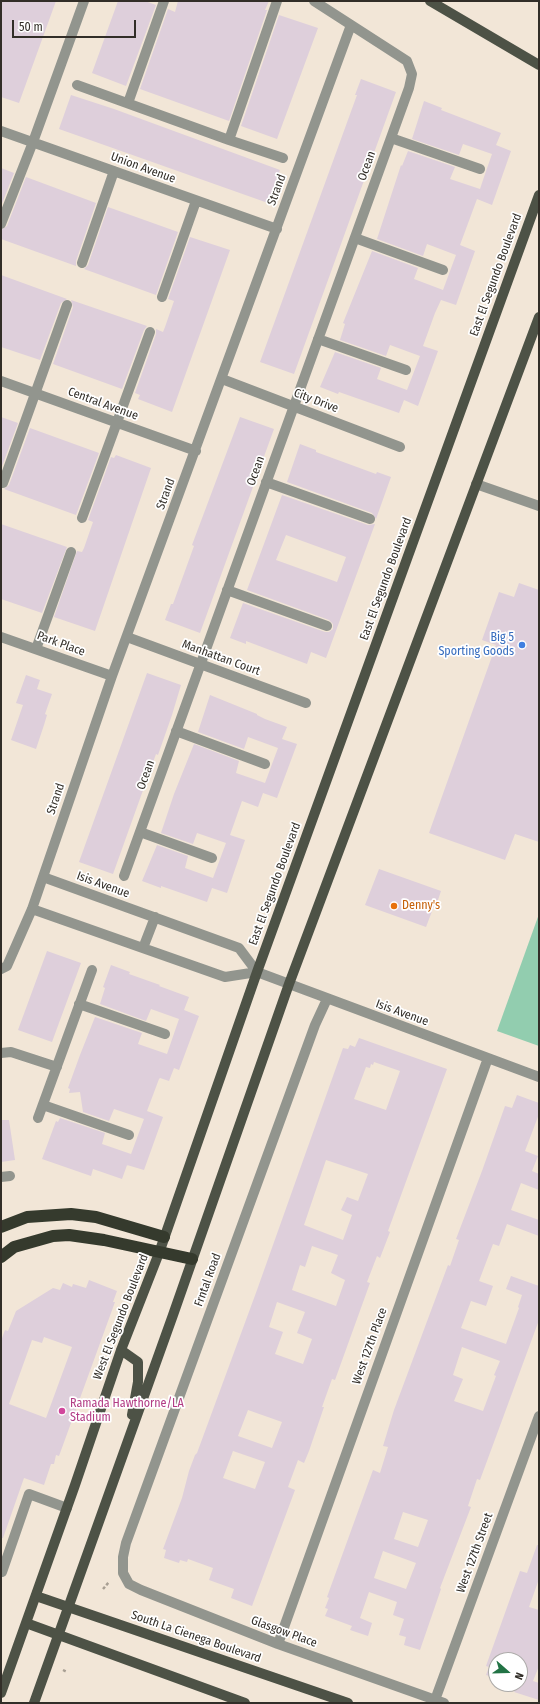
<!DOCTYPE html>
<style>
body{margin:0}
#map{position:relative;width:540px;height:1704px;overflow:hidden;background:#f2e6d7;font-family:"Fira Sans Condensed",sans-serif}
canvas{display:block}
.frame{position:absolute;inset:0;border:2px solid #322e28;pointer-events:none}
.north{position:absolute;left:488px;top:1652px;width:40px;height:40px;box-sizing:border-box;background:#fff;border:1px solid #adaba9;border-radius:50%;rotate:110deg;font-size:11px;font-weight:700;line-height:16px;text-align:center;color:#322e28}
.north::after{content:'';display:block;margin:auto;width:14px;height:18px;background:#227345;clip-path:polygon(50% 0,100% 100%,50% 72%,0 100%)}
.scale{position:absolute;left:12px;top:20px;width:124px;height:18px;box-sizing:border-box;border:2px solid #322e28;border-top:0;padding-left:5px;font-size:12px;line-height:14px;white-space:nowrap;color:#322e28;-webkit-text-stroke:3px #fff;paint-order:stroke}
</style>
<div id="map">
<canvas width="540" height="1704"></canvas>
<div class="frame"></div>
<div class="north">N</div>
<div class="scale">50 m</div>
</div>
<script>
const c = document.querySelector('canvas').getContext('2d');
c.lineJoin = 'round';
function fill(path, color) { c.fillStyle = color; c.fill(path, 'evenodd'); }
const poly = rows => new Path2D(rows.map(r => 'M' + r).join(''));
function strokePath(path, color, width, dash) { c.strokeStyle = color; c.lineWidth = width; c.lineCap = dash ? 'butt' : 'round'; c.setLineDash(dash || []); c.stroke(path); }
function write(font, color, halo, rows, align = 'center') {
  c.font = font + ' "Fira Sans Condensed",sans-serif'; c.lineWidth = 3.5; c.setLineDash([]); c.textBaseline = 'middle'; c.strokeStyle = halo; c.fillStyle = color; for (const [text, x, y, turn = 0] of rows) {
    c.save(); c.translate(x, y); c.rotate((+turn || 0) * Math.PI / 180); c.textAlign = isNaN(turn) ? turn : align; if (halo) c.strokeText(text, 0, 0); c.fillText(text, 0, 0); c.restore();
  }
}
fill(poly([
 [539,914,539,1046,497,1031]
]), '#92cdaf');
fill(poly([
 [1,1,56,1,19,103,1,97],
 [118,1,145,1,156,5,126,86,92,73],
 [178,1,269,1,265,10,267,10,229,121,140,89,168,9,175,12],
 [279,15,318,28,277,139,241,126],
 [361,79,396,92,294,374,260,362,357,95,355,95],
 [71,95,114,109,280,170,268,203,59,129],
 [424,101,442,108,441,110,501,133,496,145,511,151,492,205,477,199,460,245,475,251,456,305,441,300,435,313,423,346,438,351,418,406,404,400,399,413,339,392,338,394,320,387,335,352,381,368,377,379,407,390,420,356,390,345,386,356,340,340,345,324,343,323,372,251,418,268,414,279,443,290,456,255,427,244,423,256,377,239,401,165,402,166,408,151,455,167,450,179,480,189,484,177,492,154,463,144,459,155,412,139],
 [1,168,14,173,1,206],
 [26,177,96,203,76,261,76,266,1,239,1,230,7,226],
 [108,207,178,232,156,295,84,269,88,265],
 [190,237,230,250,172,412,138,399,140,395,135,393,156,334,156,329,163,332,165,327,174,301,168,299],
 [1,275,67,299,61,303,40,360,1,347],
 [71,300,147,326,144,330,122,389,53,364,73,307],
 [1,417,18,423,1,469],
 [240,417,274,429,200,633,165,620,171,604,173,604,194,546,192,545],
 [30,428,99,453,76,515,4,489,9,485],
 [300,444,316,450,316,452,376,474,377,472,391,477,376,519,372,513,287,482],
 [116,455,151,468,95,631,54,617,77,551,82,552,84,548,93,522,88,520,111,457,114,458],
 [282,495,368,525,375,524,326,658,311,652,307,664,246,641,246,644,230,638,243,603,325,632,329,632,333,629,333,624,329,620,247,590],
 [286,535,346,557,337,582,276,560],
 [1,524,67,547,42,613,1,599],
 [519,583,539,590,539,842,515,834,505,860,429,833,496,645,482,640,499,592,514,597],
 [147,673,181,685,172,715,158,755,156,754,113,874,79,862],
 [26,675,40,680,37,689,52,694,45,714,47,715,44,725,36,749,11,740,23,705,16,703],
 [210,695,257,714,257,715,265,719,287,727,282,739,297,744,277,798,263,793,258,807,242,801,230,835,245,840,227,893,212,888,207,902,161,886,161,888,142,881,157,845,188,856,185,868,213,878,226,843,197,833,193,844,161,833,174,794,194,744,239,761,236,773,265,783,278,748,248,737,244,749,198,732],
 [379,869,441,891,436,906,434,906,426,927,365,905],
 [47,951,81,963,52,1042,18,1030],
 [111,965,130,972,129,974,160,985,159,986,189,997,184,1010,199,1016,179,1070,174,1068,169,1081,160,1078,159,1079,147,1111,163,1117,144,1170,127,1165,144,1119,114,1109,109,1121,83,1112,80,1092,69,1093,70,1089,68,1088,80,1055,95,1017,142,1033,138,1044,167,1054,179,1019,151,1009,146,1021,100,1004,105,988,103,987],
 [359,1038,447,1069,388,1231,390,1232,380,1258,377,1256,367,1282,370,1283,344,1355,335,1380,332,1379,322,1407,324,1407,309,1451,304,1463,298,1460,288,1487,295,1490,252,1606,231,1598,234,1589,209,1580,213,1568,188,1559,187,1562,180,1560,179,1563,164,1558,166,1550,163,1549,182,1498,189,1471,195,1455,197,1453,257,1290,343,1048,348,1049,350,1045,355,1047],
 [374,1062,400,1071,386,1110,354,1099,366,1067,370,1068,371,1064,373,1065],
 [326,1160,368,1174,358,1201,347,1197,341,1210,352,1215,343,1240,304,1225],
 [312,1246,338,1255,331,1273,345,1280,336,1306,292,1290,300,1265,305,1267],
 [277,1302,305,1312,297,1333,312,1339,303,1364,275,1354,283,1332,269,1327],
 [248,1410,282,1422,272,1448,238,1436],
 [233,1451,265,1462,255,1489,223,1478],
 [517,1095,539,1103,539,1114,525,1151,538,1156,532,1171,539,1174,539,1190,521,1183,511,1210,539,1220,539,1236,507,1224,499,1246,493,1244,479,1281,493,1286,486,1306,471,1301,461,1328,506,1344,519,1308,518,1307,522,1295,506,1289,511,1276,539,1286,539,1320,480,1480,477,1479,468,1506,471,1507,440,1588,441,1589,420,1650,404,1645,406,1637,399,1635,404,1619,393,1615,397,1602,369,1592,360,1618,372,1623,368,1636,350,1630,352,1626,325,1616,328,1609,325,1608,329,1598,327,1597,373,1470,380,1473,388,1447,383,1446,394,1410,448,1265,450,1266,459,1240,456,1239,482,1171,505,1106,512,1108],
 [462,1347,500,1361,494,1375,496,1376,483,1411,454,1401,463,1379,453,1375],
 [403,1512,428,1520,418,1547,394,1539],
 [383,1551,416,1563,406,1589,374,1578],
 [60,1118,105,1133,102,1144,131,1154,122,1179,93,1169,91,1176,42,1159,56,1121,58,1122],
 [1,1120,9,1120,15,1160,1,1162],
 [89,1280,117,1291,113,1302,115,1302,59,1456,56,1455,54,1464,51,1464,44,1485,24,1478,3,1538,1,1538,1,1341,5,1330,8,1331,16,1311,53,1288,60,1290,63,1283,72,1287,73,1284,86,1288],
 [44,1337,72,1347,46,1418,9,1404,32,1340,42,1343],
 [537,1545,539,1545,539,1579,529,1607,539,1610,539,1666,533,1681,539,1683,539,1700,514,1692,515,1690,513,1689,514,1685,512,1684,520,1684,520,1660,496,1660,496,1678,486,1675,489,1667,486,1666,520,1571,527,1573]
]), '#decfdb');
strokePath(poly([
 [103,1589,109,1582],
 [63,1670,67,1672]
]), '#a89f93', 2.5, [3, 2]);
strokePath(poly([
 [77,85,229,140,283,158],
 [128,103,164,1],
 [1,131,277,229],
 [391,138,480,169],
 [229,140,277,1],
 [1,224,33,142,84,1],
 [355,238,443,270],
 [82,263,114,171],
 [162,297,196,201],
 [318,339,406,370],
 [222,379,400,447],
 [1,381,196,451],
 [266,482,370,519],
 [3,483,67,305],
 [476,484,539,506],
 [82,518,150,332],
 [227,590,327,626],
 [1,637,112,676],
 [127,637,306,703],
 [36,649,71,552],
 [176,731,265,764],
 [140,832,212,858],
 [124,876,409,88,412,74,407,61,314,1],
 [43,877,239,948,257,972],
 [32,909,225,977,257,972,539,1077],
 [143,948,155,917],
 [1,969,7,966,32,909,112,676,351,25],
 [327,999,315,1025,126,1543,123,1557,123,1573,129,1584,141,1590,278,1644,444,1703],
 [79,1004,165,1034],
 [1,1053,11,1052,57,1067],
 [43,1105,129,1135],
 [38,1118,92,970],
 [1,1177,10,1176],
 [2,1572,29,1494,67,1508],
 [278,1644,488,1058],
 [435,1700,539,1416]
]), '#92958e', 10);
strokePath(poly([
 [430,1,539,65],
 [121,1350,138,1362,138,1382,132,1415],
 [36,1596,348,1703],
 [26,1623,245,1703],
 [1,1693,75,1485,121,1350,159,1253,257,972,539,195],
 [34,1703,173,1315,289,984,539,317]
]), '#4d5246', 10);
strokePath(poly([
 [1,1227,27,1217,71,1214,96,1217,164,1237],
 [1,1257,14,1247,53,1236,69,1235,104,1240,192,1259]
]), '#353a2d', 12);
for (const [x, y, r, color] of [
 [522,645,4,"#3f7fe0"],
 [394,906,4,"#e8710a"],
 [62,1411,4,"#d1479c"]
]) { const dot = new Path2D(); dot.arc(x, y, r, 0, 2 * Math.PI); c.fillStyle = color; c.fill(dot); strokePath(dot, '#fff', 1.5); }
write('12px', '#322e28', '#fff', [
 ["Ocean",367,166,-70],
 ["Union Avenue",143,168,20],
 ["Strand",277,190,-70],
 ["East El Segundo Boulevard",496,275,-70],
 ["City Drive",316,401,21],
 ["Central Avenue",103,404,20],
 ["Ocean",256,471,-70],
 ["Strand",166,494,-70],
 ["East El Segundo Boulevard",386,579,-70],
 ["Park Place",61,644,20],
 ["Manhattan Court",221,658,20],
 ["Ocean",146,775,-70],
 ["Strand",56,799,-71],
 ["East El Segundo Boulevard",275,884,-70],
 ["Isis Avenue",103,885,20],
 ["Isis Avenue",402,1013,20],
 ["Frntal Road",208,1280,-70],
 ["West El Segundo Boulevard",121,1317,-69],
 ["West 127th Place",370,1346,-70],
 ["West 127th Street",475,1553,-70],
 ["Glasgow Place",284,1632,20],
 ["South La Cienega Boulevard",196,1637,19]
]);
write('12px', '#366cbe', '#fff', [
 ["Big 5",514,638],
 ["Sporting Goods",514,652]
], 'right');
write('12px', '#c56008', '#fff', [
 ["Denny's",402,906]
], 'left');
write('12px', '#b23c85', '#fff', [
 ["Ramada Hawthorne/LA",70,1404],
 ["Stadium",70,1418]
], 'left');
</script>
